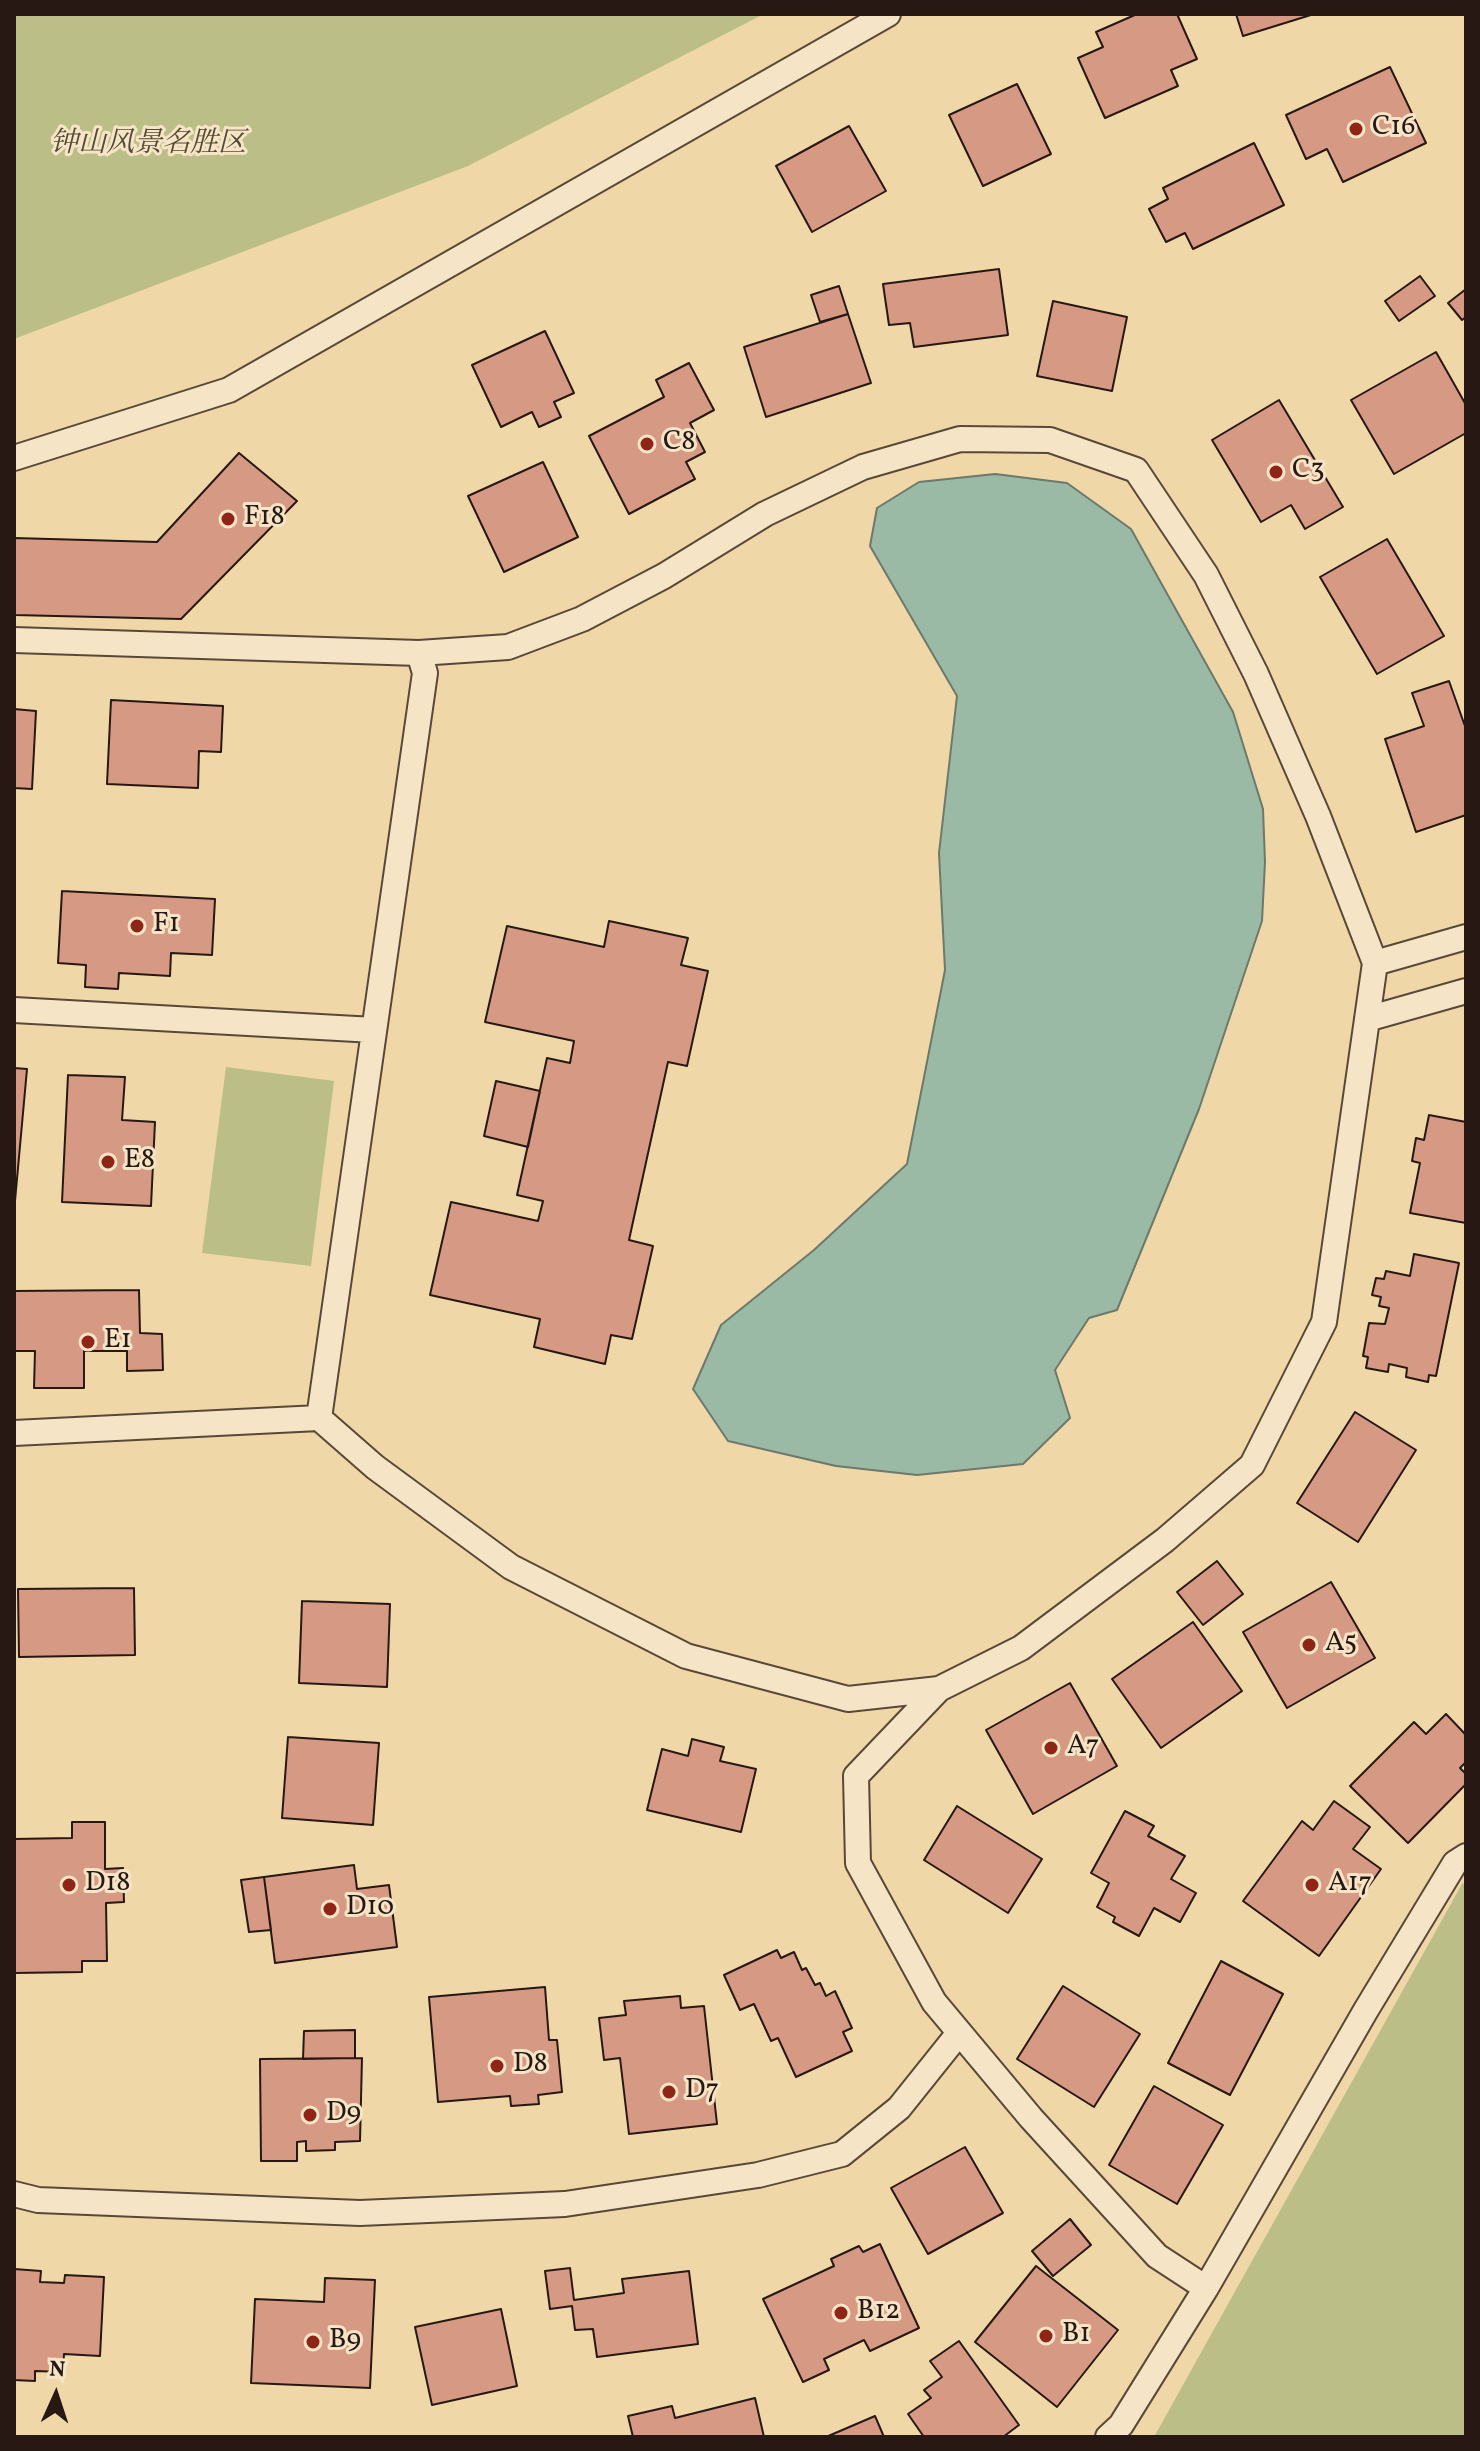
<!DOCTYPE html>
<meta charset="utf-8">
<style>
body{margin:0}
#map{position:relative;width:1480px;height:2451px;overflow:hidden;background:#efd7a8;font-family:Vollkorn,serif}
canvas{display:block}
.frame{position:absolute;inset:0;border:16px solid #271813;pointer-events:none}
.north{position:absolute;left:16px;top:2355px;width:80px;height:80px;-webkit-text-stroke:6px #f5e5c6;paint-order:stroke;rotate:3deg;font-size:22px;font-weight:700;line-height:32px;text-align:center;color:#271813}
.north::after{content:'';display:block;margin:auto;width:28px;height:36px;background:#271813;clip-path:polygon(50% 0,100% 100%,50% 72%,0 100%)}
</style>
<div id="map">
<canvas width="1480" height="2451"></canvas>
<div class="frame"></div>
<div class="north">N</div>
</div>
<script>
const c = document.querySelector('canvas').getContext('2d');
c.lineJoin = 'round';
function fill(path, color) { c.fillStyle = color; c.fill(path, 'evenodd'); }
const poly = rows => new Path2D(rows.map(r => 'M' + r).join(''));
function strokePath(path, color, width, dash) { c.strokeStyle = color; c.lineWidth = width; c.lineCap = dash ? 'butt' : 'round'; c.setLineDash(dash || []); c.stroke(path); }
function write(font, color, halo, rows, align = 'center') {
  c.font = font + ' Vollkorn,"Noto Serif SC",serif'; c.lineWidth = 6; c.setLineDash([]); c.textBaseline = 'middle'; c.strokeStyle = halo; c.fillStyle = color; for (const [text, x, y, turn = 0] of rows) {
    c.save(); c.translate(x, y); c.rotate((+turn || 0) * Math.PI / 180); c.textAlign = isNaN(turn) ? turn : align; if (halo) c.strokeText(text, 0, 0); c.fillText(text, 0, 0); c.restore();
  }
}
fill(poly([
 [14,14,764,14,468,166,14,339],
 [226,1067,334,1081,311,1266,202,1253],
 [1466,1882,1466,2437,1154,2437,1462,1884]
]), '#bbbe86');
const water = poly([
 [995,474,1067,483,1131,529,1233,712,1263,809,1265,862,1262,921,1199,1109,1117,1310,1089,1318,1055,1370,1070,1418,1023,1464,917,1475,836,1466,728,1441,693,1389,721,1325,814,1250,907,1164,945,970,939,853,957,696,870,546,877,508,919,482,995,474]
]);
fill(water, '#9abaa5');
strokePath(water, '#6c796b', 2);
const building = poly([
 [1137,14,1177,14,1197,59,1171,70,1178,86,1105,118,1078,58,1103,47,1096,32,1137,14],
 [1236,14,1314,14,1243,36,1236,14],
 [1390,67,1426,143,1343,182,1327,149,1306,159,1286,115,1390,67],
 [1017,84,1051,154,983,186,949,115,1017,84],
 [849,126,886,191,812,232,776,166,849,126],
 [1254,143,1284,205,1193,249,1185,233,1166,242,1149,209,1168,199,1163,188,1254,143],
 [999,269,1008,335,914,347,910,323,889,325,883,284,999,269],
 [1420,276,1435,296,1399,321,1385,301,1420,276],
 [839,286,848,314,820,322,811,295,839,286],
 [1466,289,1466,317,1462,320,1448,303,1466,289],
 [1053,301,1127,317,1112,391,1037,376,1053,301],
 [848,314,871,383,766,417,744,347,848,314],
 [545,331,574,393,554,402,561,417,539,427,532,412,501,427,472,365,545,331],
 [1436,352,1466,405,1466,433,1394,474,1351,400,1436,352],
 [689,363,714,410,690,423,705,452,686,462,695,479,629,514,589,436,664,397,656,380,689,363],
 [1279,400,1343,507,1305,529,1291,505,1261,522,1212,440,1279,400],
 [239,453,297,501,181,619,14,615,14,538,157,542,239,453],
 [543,462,578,537,504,572,468,496,543,462],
 [1387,539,1444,636,1377,674,1320,577,1387,539],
 [1449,681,1466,729,1466,815,1416,832,1385,739,1424,726,1412,693,1449,681],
 [111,700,223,706,221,752,199,751,198,788,107,784,111,700],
 [14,709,36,711,32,789,14,788,14,709],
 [62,891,215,899,212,955,171,953,170,976,119,973,118,989,85,987,86,965,58,963,62,891],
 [609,921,688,938,681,965,708,971,687,1066,668,1062,629,1240,653,1246,632,1339,611,1335,605,1364,534,1347,540,1319,430,1295,451,1202,538,1221,543,1201,517,1195,547,1058,570,1063,574,1041,485,1022,507,926,604,947,609,921],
 [14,1068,27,1069,15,1201,14,1201,14,1068],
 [68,1075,125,1077,122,1120,155,1122,151,1206,62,1202,68,1075],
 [496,1081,540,1091,528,1147,484,1136,496,1081],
 [1429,1115,1466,1122,1466,1223,1410,1213,1420,1163,1412,1161,1416,1138,1424,1140,1429,1115],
 [1414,1254,1459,1263,1436,1376,1429,1375,1428,1382,1406,1377,1407,1368,1389,1364,1388,1372,1366,1368,1368,1357,1363,1356,1369,1323,1385,1324,1389,1308,1379,1306,1381,1297,1372,1295,1376,1278,1384,1279,1386,1271,1410,1276,1414,1254],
 [139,1290,140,1333,162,1334,163,1370,127,1371,127,1351,84,1351,84,1388,34,1388,35,1351,14,1351,14,1291,139,1290],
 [1355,1412,1416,1450,1358,1542,1297,1503,1355,1412],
 [1217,1561,1243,1594,1203,1625,1177,1592,1217,1561],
 [1331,1582,1375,1658,1287,1708,1243,1632,1331,1582],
 [134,1588,135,1655,19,1657,18,1589,134,1588],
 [302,1601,390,1604,387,1687,299,1683,302,1601],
 [1193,1622,1242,1691,1161,1748,1112,1679,1193,1622],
 [1070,1683,1117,1766,1033,1814,986,1730,1070,1683],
 [1446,1714,1466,1735,1466,1762,1460,1768,1466,1774,1466,1784,1408,1843,1350,1786,1414,1722,1426,1734,1446,1714],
 [288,1737,379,1743,373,1825,282,1818,288,1737],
 [692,1739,724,1747,720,1761,756,1769,741,1832,647,1810,662,1749,688,1756,692,1739],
 [1334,1801,1370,1827,1353,1849,1381,1869,1319,1956,1243,1901,1302,1821,1313,1830,1334,1801],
 [957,1806,1042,1859,1008,1913,924,1860,957,1806],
 [1125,1811,1154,1826,1148,1836,1185,1856,1171,1879,1196,1893,1180,1922,1154,1908,1139,1936,1113,1922,1115,1917,1097,1907,1109,1883,1091,1873,1125,1811],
 [72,1822,105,1822,105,1869,123,1868,124,1902,106,1903,107,1961,82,1961,82,1972,14,1973,14,1839,72,1838,72,1822],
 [354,1865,357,1889,389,1885,397,1947,275,1963,264,1877,354,1865],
 [264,1877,271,1930,249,1932,241,1880,264,1877],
 [777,1950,781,1958,794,1952,802,1970,806,1968,815,1985,820,1983,826,1996,835,1991,852,2028,843,2032,852,2051,796,2077,778,2038,771,2041,754,2004,740,2010,724,1975,777,1950],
 [1221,1961,1283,1994,1230,2095,1168,2063,1221,1961],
 [1063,1986,1140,2034,1094,2107,1017,2059,1063,1986],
 [545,1987,549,2040,557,2040,562,2092,538,2095,539,2104,511,2106,510,2096,438,2102,429,1997,545,1987],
 [680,1996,681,2008,704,2006,717,2124,629,2134,620,2058,604,2060,599,2018,626,2015,624,2001,680,1996],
 [355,2030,355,2058,303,2059,304,2031,355,2030],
 [362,2058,360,2141,335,2142,335,2150,306,2151,306,2141,297,2142,297,2161,261,2161,260,2059,362,2058],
 [1154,2086,1223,2125,1177,2204,1109,2165,1154,2086],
 [965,2147,1003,2213,928,2254,891,2188,965,2147],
 [1070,2219,1091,2245,1053,2276,1032,2251,1070,2219],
 [880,2244,919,2328,870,2351,864,2340,824,2359,829,2370,803,2382,763,2299,834,2266,831,2259,859,2246,863,2252,880,2244],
 [1036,2266,1118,2330,1057,2407,975,2342,1036,2266],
 [570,2268,574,2300,624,2293,622,2279,689,2271,698,2344,597,2357,593,2329,575,2330,572,2306,550,2309,545,2271,570,2268],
 [14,2269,41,2271,40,2282,64,2283,65,2275,104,2277,100,2356,64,2354,63,2372,35,2371,35,2381,14,2380,14,2269],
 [325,2278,375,2280,370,2388,251,2383,255,2299,324,2302,325,2278],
 [501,2309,517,2386,432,2405,415,2327,501,2309],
 [959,2341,1019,2425,1003,2437,924,2437,908,2414,931,2398,924,2390,942,2377,930,2361,959,2341],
 [755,2398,764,2437,633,2437,628,2416,672,2406,675,2418,755,2398],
 [875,2416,884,2437,826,2437,875,2416]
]);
fill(building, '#d69983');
strokePath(building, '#271813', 2);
const service = poly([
 [14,458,229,390,888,14],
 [14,640,419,653,508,647,582,619,664,576,765,514,863,467,960,439,1050,440,1136,470,1206,575,1256,674,1318,816,1375,963],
 [419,653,425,673,319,1418,375,1467,511,1567,686,1656,848,1699,939,1689,1021,1648,1165,1540,1252,1465,1324,1322,1375,963,1466,937],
 [14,1010,374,1030],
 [1367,1019,1466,991],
 [14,1433,319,1418],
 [939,1689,856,1776,858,1863,934,2002,1031,2118,1157,2256,1206,2288],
 [14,2194,38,2200,360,2213,565,2204,758,2175,842,2154,899,2108,959,2033],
 [1108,2437,1121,2425,1206,2288,1366,2010,1455,1863,1466,1856]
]);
strokePath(service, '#594838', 28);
strokePath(service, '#f5e5c6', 24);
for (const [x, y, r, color] of [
 [1356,129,8,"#8f2418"],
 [647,444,8,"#8f2418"],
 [1276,472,8,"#8f2418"],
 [228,519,8,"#8f2418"],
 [137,926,8,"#8f2418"],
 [108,1162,8,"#8f2418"],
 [88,1342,8,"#8f2418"],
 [1309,1645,8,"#8f2418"],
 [1051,1748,8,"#8f2418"],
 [69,1885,8,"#8f2418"],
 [1312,1885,8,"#8f2418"],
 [330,1909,8,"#8f2418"],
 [497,2066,8,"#8f2418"],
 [669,2092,8,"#8f2418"],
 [310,2115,8,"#8f2418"],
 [841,2313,8,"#8f2418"],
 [1046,2336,8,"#8f2418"],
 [313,2342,8,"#8f2418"]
]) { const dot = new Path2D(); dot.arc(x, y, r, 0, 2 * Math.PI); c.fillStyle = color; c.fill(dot); strokePath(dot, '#f5e5c6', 3); }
write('28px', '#271813', '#f5e5c6', [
 ["C16",1372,129],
 ["C8",663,444],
 ["C3",1292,472],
 ["F18",244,519],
 ["F1",153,926],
 ["E8",124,1162],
 ["E1",104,1342],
 ["A5",1325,1645],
 ["A7",1067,1748],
 ["D18",85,1885],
 ["A17",1328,1885],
 ["D10",346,1909],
 ["D8",513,2066],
 ["D7",685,2092],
 ["D9",326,2115],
 ["B12",857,2313],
 ["B1",1062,2336],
 ["B9",329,2342]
], 'left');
write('italic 28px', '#534a36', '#f5e5c6', [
 ["钟山风景名胜区",148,146]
]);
</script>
